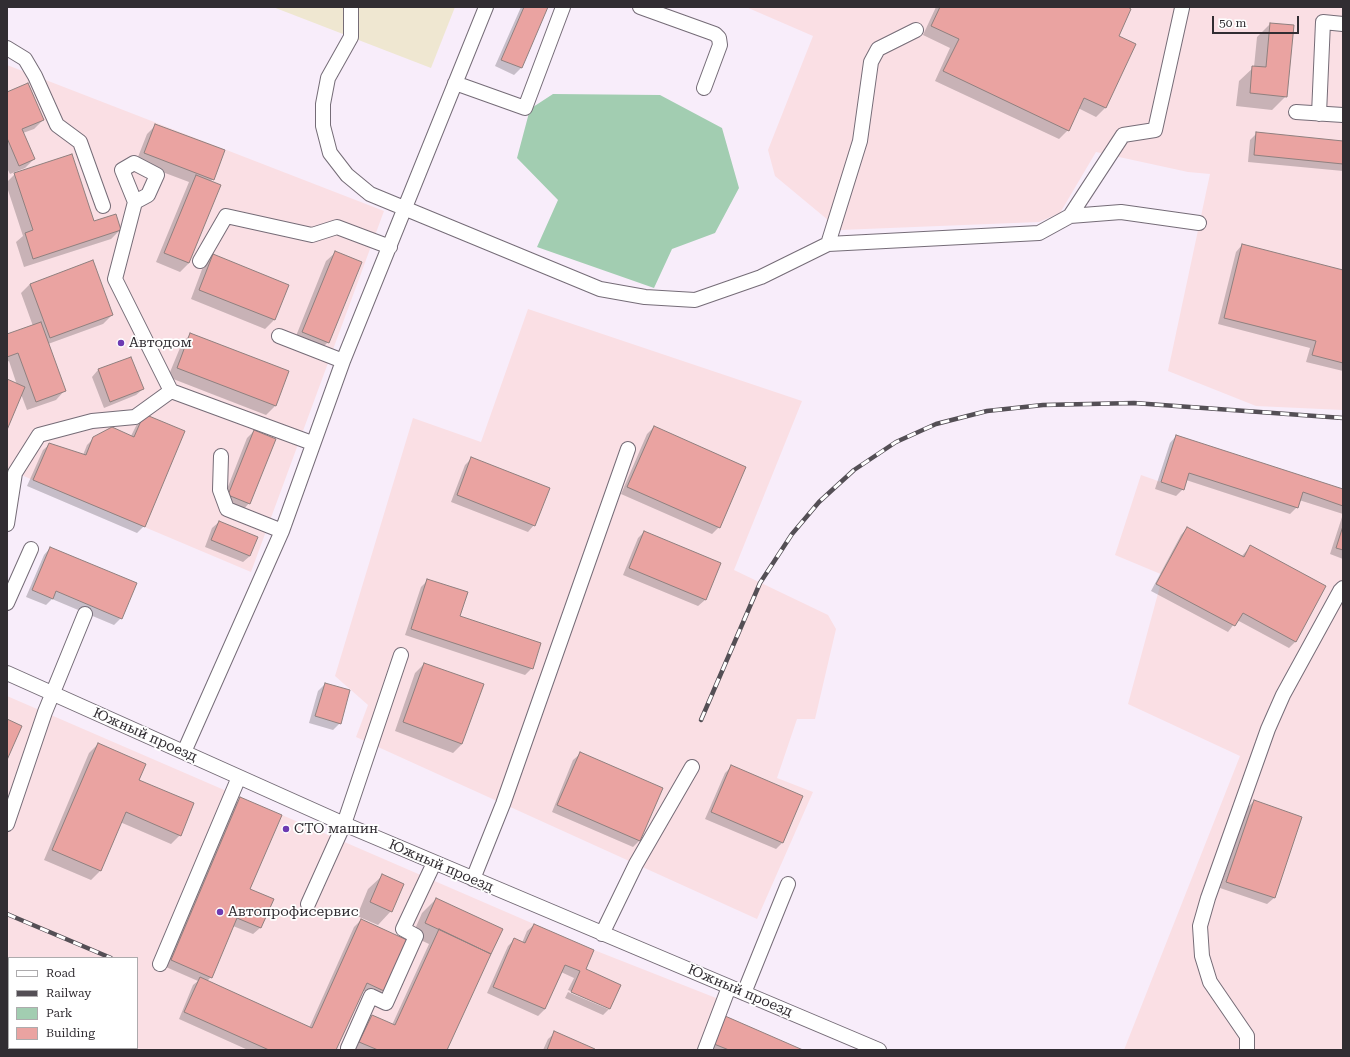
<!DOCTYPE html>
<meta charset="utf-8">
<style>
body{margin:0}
#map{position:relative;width:1350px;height:1057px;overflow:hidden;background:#f8edfa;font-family:"Roboto Serif",serif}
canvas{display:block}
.frame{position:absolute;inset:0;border:8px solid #312d32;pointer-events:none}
.legend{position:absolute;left:8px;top:957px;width:130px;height:92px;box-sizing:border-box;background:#fff;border:1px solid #adabad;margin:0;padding:5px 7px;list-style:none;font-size:12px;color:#312d32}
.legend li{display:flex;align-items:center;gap:8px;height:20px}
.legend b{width:20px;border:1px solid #adabad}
.scale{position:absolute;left:1212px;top:16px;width:87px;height:18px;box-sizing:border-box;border:2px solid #312d32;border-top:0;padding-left:5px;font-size:12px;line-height:14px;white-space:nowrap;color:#312d32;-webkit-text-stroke:3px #fff;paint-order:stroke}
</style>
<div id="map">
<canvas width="1350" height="1057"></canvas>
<div class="frame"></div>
<ul class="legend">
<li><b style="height:5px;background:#fff"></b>Road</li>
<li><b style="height:5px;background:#544f55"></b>Railway</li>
<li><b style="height:11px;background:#a2cdb1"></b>Park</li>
<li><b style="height:11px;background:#eaa3a1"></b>Building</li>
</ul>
<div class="scale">50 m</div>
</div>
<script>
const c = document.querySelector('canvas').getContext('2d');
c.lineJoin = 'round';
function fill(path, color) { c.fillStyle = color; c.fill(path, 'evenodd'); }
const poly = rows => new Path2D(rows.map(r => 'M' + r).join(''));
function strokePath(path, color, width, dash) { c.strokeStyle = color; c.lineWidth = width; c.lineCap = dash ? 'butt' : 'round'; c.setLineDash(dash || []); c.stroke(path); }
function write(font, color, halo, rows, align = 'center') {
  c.font = font + ' "Roboto Serif",serif'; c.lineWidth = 3.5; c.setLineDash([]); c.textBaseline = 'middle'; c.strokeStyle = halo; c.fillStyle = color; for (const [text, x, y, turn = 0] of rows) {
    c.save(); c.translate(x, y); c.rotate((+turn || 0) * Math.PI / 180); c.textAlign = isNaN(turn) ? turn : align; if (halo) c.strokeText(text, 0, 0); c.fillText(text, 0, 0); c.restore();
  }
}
fill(poly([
 [273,7,455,7,431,68]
]), '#efe7d1');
fill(poly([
 [746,7,1343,7,1343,410,1256,406,1168,371,1210,174,1188,172,1096,152,1060,213,1039,222,840,230,775,176,768,150,813,36],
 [7,65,384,211,251,572,7,469],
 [528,309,802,401,734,570,828,615,836,629,815,719,797,719,777,778,813,792,757,919,356,737,368,705,335,676,413,418,481,442],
 [1176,435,1343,489,1343,1050,1124,1050,1240,756,1128,704,1163,575,1115,555,1141,475,1161,482],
 [7,696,594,950,716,998,719,1013,803,1050,7,1050],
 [9,958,137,958,137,1048,9,1048]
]), '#fadfe4');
fill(poly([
 [553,94,660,95,722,128,739,188,715,233,672,249,654,288,537,247,558,200,517,158,530,109]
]), '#a2cdb1');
fill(poly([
 [521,7,547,7,521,68,514,75,495,66],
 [936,7,1125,7,1117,36,1135,45,1105,108,1096,117,1078,108,1068,130,1059,139,935,81,950,48,923,35],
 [1270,24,1286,96,1272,110,1236,106,1239,81,1254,67,1257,37],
 [7,93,43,120,34,129,23,133,34,159,25,168,10,174,7,168],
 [156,125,213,179,210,182,220,185,189,263,180,272,156,262,189,182,136,162,147,134],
 [1256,134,1343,142,1343,171,1248,162,1250,140],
 [15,174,94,222,120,230,111,239,24,267,16,242,23,236,7,187,7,182],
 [1242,245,1343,271,1343,371,1306,362,1310,348,1218,324,1236,252],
 [336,252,328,342,319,351,294,341,326,261],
 [213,255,274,320,265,329,191,299,204,264],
 [30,284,112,315,103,324,48,344,65,390,56,400,27,410,21,394,7,427,7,380,17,385,9,361,7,362,7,335,33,326,21,293],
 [191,334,288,371,275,406,266,415,168,377,182,343],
 [131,358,143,389,136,395,104,408,92,377,98,370],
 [144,415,144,526,137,533,27,486,43,450,50,444,83,455,87,445,94,438,131,436,138,422],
 [654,427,719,527,712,534,621,494,647,434],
 [254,431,249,503,243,510,222,502,247,438],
 [1176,436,1343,490,1343,514,1299,500,1297,507,1290,514,1186,480,1183,489,1176,496,1155,489,1170,443],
 [472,458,534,525,528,532,451,502,465,465],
 [1343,514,1343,559,1330,554],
 [219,522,250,556,243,562,205,547,212,528],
 [1187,528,1241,557,1250,547,1296,641,1289,648,1237,620,1228,632,1151,591,1181,535],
 [644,532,720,564,705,600,698,606,623,575,638,538],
 [50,548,121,618,114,625,52,599,46,605,26,597,44,555],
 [428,580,459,616,532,668,525,675,405,635,421,587],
 [424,664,462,744,453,753,395,731,415,673],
 [325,684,340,723,333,730,309,723,318,691],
 [98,744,138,780,180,835,171,844,120,822,100,871,91,880,44,860,89,753],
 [580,754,640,840,633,847,552,812,573,760],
 [732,766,782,843,776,849,705,819,725,773],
 [241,798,249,889,272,899,260,928,253,934,233,926,211,977,206,982,309,1028,354,927,361,920,383,990,377,997,362,990,335,1050,248,1050,179,1019,193,985,198,981,166,967,234,805],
 [1254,801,1301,818,1274,898,1267,904,1220,888,1247,808],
 [382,876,391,911,378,925,357,916,368,889],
 [436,899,501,930,445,1050,357,1050,354,1048,365,1023,372,1016,392,1025,429,944,412,936,422,913],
 [534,925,584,970,609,1009,603,1015,565,998,568,992,608,1009,608,1007,568,990,574,978,561,972,545,1009,538,1016,487,993,508,946,514,940,522,943,527,931],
 [712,1030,800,1050,704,1050],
 [555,1033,593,1050,543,1050,548,1039]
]), '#0003');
const building = poly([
 [524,7,548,7,522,68,501,60,524,7],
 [940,7,1128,7,1131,9,1119,36,1136,44,1106,108,1084,98,1069,131,943,71,959,39,931,26,940,7],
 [1270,23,1294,25,1287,97,1250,93,1252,66,1266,67,1270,23],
 [28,83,44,120,22,129,35,159,19,166,7,138,7,92,28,83],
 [155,124,225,150,214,180,144,153,155,124],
 [1256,132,1343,141,1343,164,1254,155,1256,132],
 [72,154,94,221,116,214,121,230,33,259,25,233,33,230,14,173,72,154],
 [196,175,221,185,189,263,164,253,196,175],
 [1242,244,1343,270,1343,363,1312,355,1316,341,1224,318,1242,244],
 [335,251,362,262,329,343,302,332,335,251],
 [213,254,289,285,275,320,199,290,213,254],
 [93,260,113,315,50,338,30,284,93,260],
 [41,322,66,391,36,402,18,353,7,357,7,334,41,322],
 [190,333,289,371,276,406,177,368,190,333],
 [131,357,144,389,110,402,98,369,131,357],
 [7,379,25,387,7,430,7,379],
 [144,414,185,431,145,527,33,480,49,443,86,455,93,437,112,427,134,437,144,414],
 [654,426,746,467,720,528,627,487,654,426],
 [254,430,276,439,250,504,228,495,254,430],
 [1176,435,1343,489,1343,506,1303,492,1298,508,1189,473,1184,490,1161,482,1176,435],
 [471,457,550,488,535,526,457,495,471,457],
 [219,521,258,537,250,556,211,540,219,521],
 [1343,526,1343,550,1336,548,1343,526],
 [1187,527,1244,557,1250,545,1326,586,1296,642,1243,613,1235,626,1156,584,1187,527],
 [644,531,721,563,706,600,629,568,644,531],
 [50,547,137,583,122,619,56,591,53,599,32,590,50,547],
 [427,579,468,592,460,616,541,643,533,669,411,629,427,579],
 [424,663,484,684,462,744,403,722,424,663],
 [325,683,350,690,341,724,315,716,325,683],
 [7,719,22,726,7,760,7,719],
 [98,743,146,764,139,780,194,803,181,836,126,812,101,871,52,850,98,743],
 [580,752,663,788,640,841,557,805,580,752],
 [731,765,803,796,783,843,711,812,731,765],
 [240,797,282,815,250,889,274,899,261,928,237,918,212,978,171,960,240,797],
 [1254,800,1302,817,1275,898,1226,882,1254,800],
 [382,874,404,884,392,912,370,902,382,874],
 [436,898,503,929,491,954,425,923,436,898],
 [361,919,407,940,384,991,367,983,336,1050,269,1050,184,1012,200,977,312,1028,361,919],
 [534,924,594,950,586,969,621,985,610,1009,571,992,580,971,565,965,545,1009,493,987,514,938,525,943,534,924],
 [439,929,491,954,447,1050,378,1050,359,1042,372,1015,395,1025,439,929],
 [725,1016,803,1050,729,1050,714,1044,725,1016],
 [554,1031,595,1049,594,1050,547,1050,554,1031]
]);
fill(building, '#eaa3a1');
strokePath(building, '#90807f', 1);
const minor = poly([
 [351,7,351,37,328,78,323,104,323,126,330,153,347,175,370,194,600,289,645,297,695,300,761,277,828,244,1039,233,1070,216,1121,212,1199,223],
 [640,7,715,34,719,38,720,45,704,88],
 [7,48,25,59,35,76,57,125,80,142,103,206],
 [455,83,525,108,563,7],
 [1296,112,1343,115],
 [1319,114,1323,22,1343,24],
 [135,202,148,195,157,175,134,163,122,170,135,202,115,279,171,391,312,443],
 [1070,216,1123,135,1155,130,1182,8],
 [828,244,860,141,871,62,878,49,916,30],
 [200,261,226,216,312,235,337,227,390,247],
 [279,336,343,361],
 [221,456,220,490,227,509,282,531],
 [7,524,15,473,39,435,92,421,135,417,171,391],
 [7,603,31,549],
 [7,673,344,824,879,1050],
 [184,752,282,531,343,361,486,7],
 [7,824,45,712,85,614],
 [473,879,503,804,628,449],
 [308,904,344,824,401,655],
 [602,934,636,864,692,767],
 [160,964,239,777],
 [744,993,788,884],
 [348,1048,371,996,386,1003,416,936,403,929,434,863],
 [705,1050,729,987],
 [1247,1050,1247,1036,1210,982,1202,956,1200,926,1208,898,1268,729,1283,695,1340,591,1343,588]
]);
strokePath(minor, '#756c77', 16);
strokePath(minor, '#fff', 14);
const rail = poly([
 [701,720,760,583,792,534,819,502,854,470,896,442,936,424,987,411,1043,405,1134,403,1343,418],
 [7,914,111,958]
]);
strokePath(rail, '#544f55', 4.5);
strokePath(rail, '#fff', 3, [9]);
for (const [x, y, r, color] of [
 [121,343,4,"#6d3bb2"],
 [286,829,4,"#6d3bb2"],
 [220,912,4,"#6d3bb2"]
]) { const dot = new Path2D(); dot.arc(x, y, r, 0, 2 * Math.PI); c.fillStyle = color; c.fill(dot); strokePath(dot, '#fff', 1.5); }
write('14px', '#312d32', '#fff', [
 ["Автодом",129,343],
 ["СТО машин",294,829],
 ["Автопрофисервис",228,912]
], 'left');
write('14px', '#312d32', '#fff', [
 ["Южный проезд",145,735,24],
 ["Южный проезд",441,866,23],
 ["Южный проезд",740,991,23]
]);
</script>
